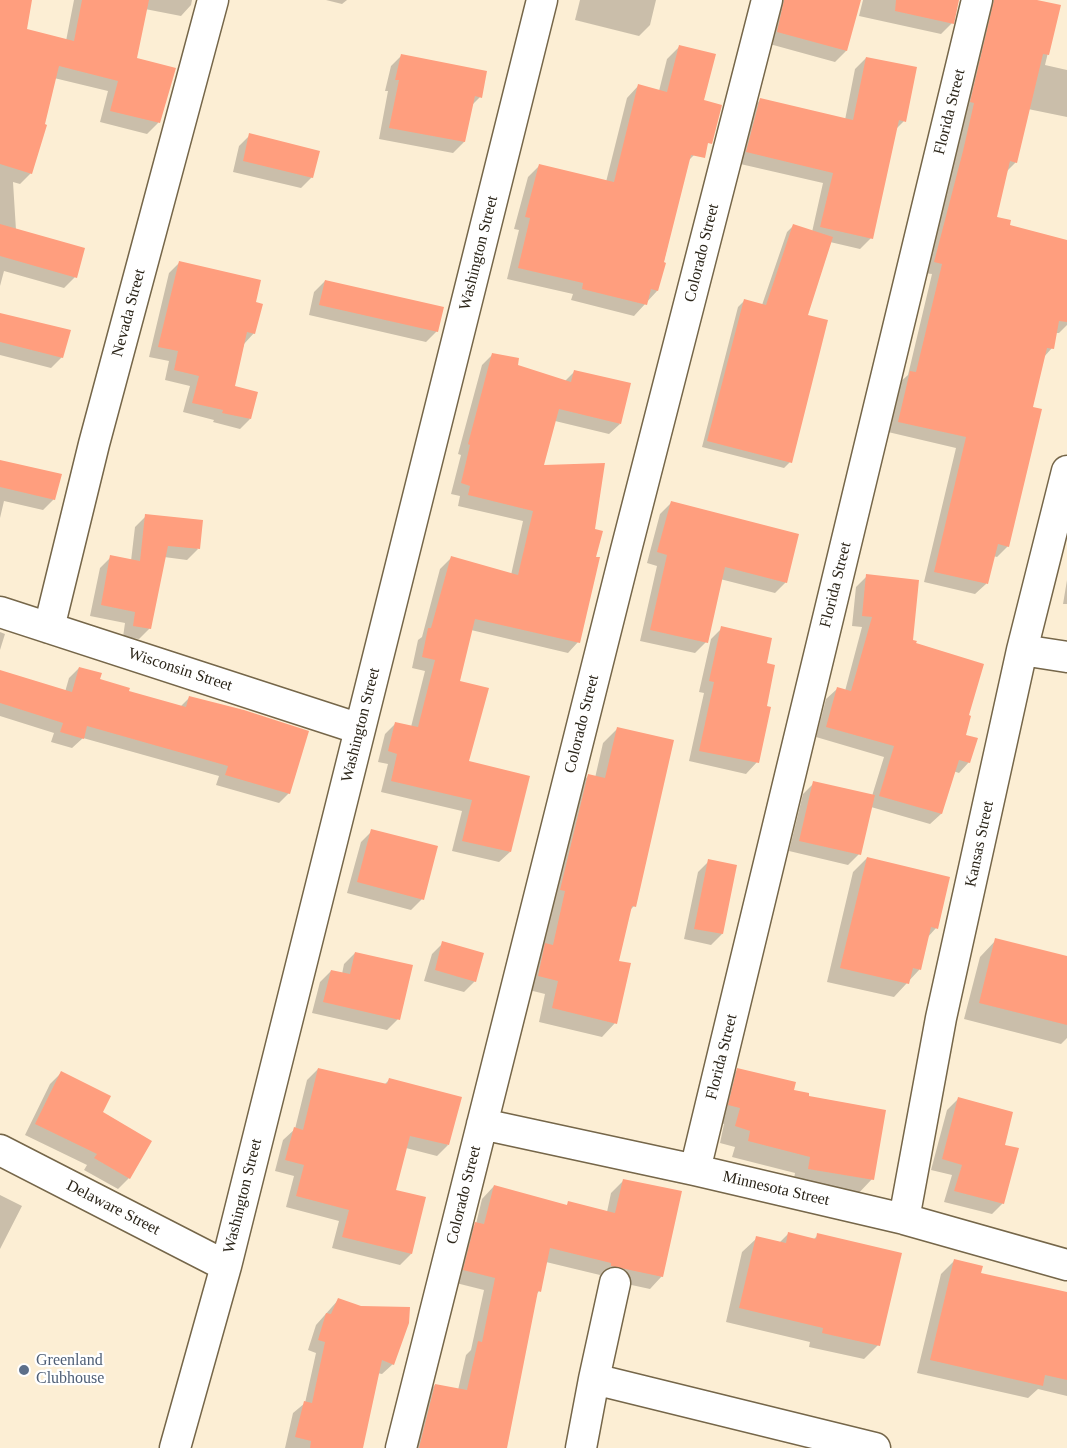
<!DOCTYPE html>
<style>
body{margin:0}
canvas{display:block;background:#fceed4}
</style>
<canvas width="1067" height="1448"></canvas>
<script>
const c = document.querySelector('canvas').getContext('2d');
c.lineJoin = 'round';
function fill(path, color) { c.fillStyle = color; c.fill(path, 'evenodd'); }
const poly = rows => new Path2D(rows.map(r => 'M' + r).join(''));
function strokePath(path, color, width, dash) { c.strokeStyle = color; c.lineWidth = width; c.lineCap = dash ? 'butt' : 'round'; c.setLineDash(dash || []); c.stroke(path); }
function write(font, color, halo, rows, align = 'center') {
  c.font = font + ' Georgia,serif'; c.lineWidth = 4.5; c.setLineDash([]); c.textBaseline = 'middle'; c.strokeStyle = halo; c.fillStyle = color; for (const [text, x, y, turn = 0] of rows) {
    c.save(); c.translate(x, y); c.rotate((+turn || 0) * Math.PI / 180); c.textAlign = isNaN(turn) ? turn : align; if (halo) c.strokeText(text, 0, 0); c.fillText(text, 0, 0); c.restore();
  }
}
fill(poly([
 [0,0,31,0,25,30,66,41,74,0,192,0,191,5,181,16,145,9,135,59,174,69,158,123,147,134,100,122,108,91,54,78,31,173,20,184,13,182,16,230,75,277,64,288,4,271,0,286],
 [326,0,347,0,342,4],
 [580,0,656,0,650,25,639,36,575,20],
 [776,0,851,0,846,51,835,62,766,43],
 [863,0,958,0,952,23,941,34,859,16],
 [981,0,1031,0,1059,7,1045,65,1067,70,1067,117,1028,109,1016,162,1006,172,995,218,1008,226,1067,242,1067,325,1059,333,1055,333,1052,348,1043,358,1031,408,1008,546,997,557,993,556,986,584,975,594,924,582,956,448,888,432,899,383,908,375,932,274,924,273,953,163],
 [679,47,702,102,694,155,687,162,657,291,634,316,571,300,573,294,507,279,519,230,514,229,528,177,539,166,606,182,627,98,638,86,659,91,667,59],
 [402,55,480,97,471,106,464,142,453,153,379,139,388,91,385,91,391,66],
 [866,58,904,121,895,130,871,238,860,249,830,242,806,316,790,462,784,468,702,447,738,307,744,301,762,305,787,232,793,226,812,232,823,183,736,163,749,111,760,100,845,120,855,69],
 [250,135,312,177,301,188,233,172,239,146],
 [179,263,254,303,254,333,244,344,233,387,250,419,240,429,213,422,214,420,183,412,190,386,165,380,169,361,149,357,169,273],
 [325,281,437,331,426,342,309,315,314,292],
 [0,315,62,357,51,368,0,355],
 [492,355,516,366,565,381,575,371,620,424,609,434,555,421,542,467,578,642,568,653,471,630,458,682,467,762,510,852,499,862,452,851,462,811,381,792,388,764,378,762,385,734,396,723,411,727,425,671,412,668,418,640,422,637,440,569,451,558,511,575,523,521,458,506,460,496,451,494,461,455,458,454,482,365],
 [0,461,54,499,43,510,4,501,0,518],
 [671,503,786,582,775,593,720,579,706,642,695,653,640,641,657,566,647,563,660,514],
 [146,516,198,549,187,560,164,557,150,628,139,639,123,637,125,623,90,616,100,568,111,557,131,561,135,527],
 [867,576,911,641,967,717,964,736,969,762,959,773,953,771,941,814,930,824,871,807,859,854,848,865,789,851,803,794,814,783,872,796,884,757,816,737,826,699,837,689,845,691,862,627,852,626,856,587],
 [1067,580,1067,604,1063,604],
 [722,628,765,664,757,762,746,774,689,761,704,693,699,692,711,639],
 [0,632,5,634,0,650],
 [79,668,99,680,127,692,180,707,190,697,289,793,279,803,216,785,219,776,83,738,72,748,51,742,54,733,0,716,0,671,65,692,69,678],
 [617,729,634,906,629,911,617,962,615,1023,602,1037,539,1022,545,994,525,989,532,959,542,949,574,790,588,776,595,778,603,743],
 [372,831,422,899,411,910,347,893,361,842],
 [867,858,936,928,927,938,919,970,894,997,827,982,853,872],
 [709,861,722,934,711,945,684,939,698,872],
 [996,940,1067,958,1067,1038,1061,1044,964,1019,980,957],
 [443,943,475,981,464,992,424,981,432,954],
 [355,953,398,1019,387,1030,312,1013,320,982,331,971,342,974,344,964],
 [318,1069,384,1085,389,1080,448,1145,437,1156,406,1148,394,1191,411,1254,400,1265,332,1248,339,1221,286,1207,294,1176,275,1171,283,1140,295,1129,307,1080],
 [738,1069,872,1179,856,1196,793,1185,795,1173,732,1157,735,1147,720,1143,724,1124,713,1121,721,1086],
 [61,1073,101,1113,150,1142,129,1178,118,1189,84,1170,87,1165,25,1135,50,1084],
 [958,1099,1003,1146,1003,1203,992,1214,944,1202,952,1175,931,1170,947,1110],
 [624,1180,662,1276,650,1289,599,1278,600,1275,546,1262,539,1291,536,1295,505,1448,410,1448,423,1398,435,1385,458,1390,466,1355,471,1350,484,1290,452,1282,464,1236,476,1224,482,1199,494,1186,566,1206,569,1203,607,1212,611,1193],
 [0,1195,22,1206,0,1249],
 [788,1234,813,1240,818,1235,878,1345,864,1359,809,1347,810,1342,726,1322,742,1252,757,1238,779,1243],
 [954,1261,979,1274,1067,1294,1067,1396,1038,1389,1028,1398,917,1373,941,1274],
 [339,1299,393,1364,382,1374,377,1373,359,1448,285,1448,293,1413,305,1403,316,1353,308,1350,316,1325]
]), '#0003');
fill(poly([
 [0,0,32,0,27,29,74,41,82,0,149,0,137,58,176,68,160,123,110,111,118,81,59,66,45,124,47,125,32,174,0,164],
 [784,0,861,0,847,51,777,32],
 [896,0,959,0,954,24,895,11],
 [994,0,1037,0,1061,5,1049,55,1043,54,1017,163,1010,161,997,217,1011,220,1010,225,1067,240,1067,322,1059,321,1054,349,1047,348,1033,407,1042,409,1009,547,998,544,988,584,934,572,966,437,898,422,910,371,916,372,942,264,934,262,963,151,974,103,970,102],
 [679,45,716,54,704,100,722,105,712,144,708,143,705,158,691,155,664,262,666,263,658,291,651,289,647,305,582,289,583,283,518,268,530,218,525,217,539,164,614,182,638,84,667,92],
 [401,54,487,71,482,98,475,96,465,142,389,128,399,80,395,80],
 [866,57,917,67,906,122,899,120,873,239,820,227,833,173,746,152,760,98,853,120],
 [249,133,320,151,313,178,243,161],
 [0,224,85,248,77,278,0,256],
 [793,224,833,237,808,315,828,320,792,463,707,441,744,299,766,305],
 [179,261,261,280,256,302,263,304,255,334,247,332,235,386,258,392,251,419,222,413,223,410,192,403,199,376,174,370,178,351,158,347],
 [325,280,444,307,438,332,319,305],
 [0,313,71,330,63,358,0,342],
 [492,353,519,358,518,365,571,382,574,370,631,383,621,424,559,409,544,465,605,463,595,529,603,531,596,557,600,557,580,643,475,619,460,681,489,688,469,761,530,776,511,852,462,841,472,800,391,781,397,754,388,751,395,722,418,727,435,660,422,657,428,628,431,628,451,556,518,575,533,511,468,495,470,486,461,483,470,445,468,444],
 [0,460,62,474,55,500,0,487],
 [671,501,799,534,787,583,725,567,708,643,650,630,667,555,657,552],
 [145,514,203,520,200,549,168,546,151,629,133,626,135,612,101,605,110,555,140,561],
 [866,574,919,580,913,640,917,641,916,643,984,664,969,715,971,716,966,735,978,738,970,763,959,760,942,814,879,796,894,746,826,727,837,687,851,691,872,617,862,616],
 [721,626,772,638,767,663,775,665,767,706,771,707,759,763,699,751,714,682,709,681],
 [79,667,102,673,100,679,130,688,129,691,186,707,189,696,244,710,309,731,290,794,225,775,228,766,87,726,84,739,60,732,63,723,0,703,0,670,72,692],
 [617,727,674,740,636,907,632,906,619,961,631,963,617,1024,552,1008,558,981,538,976,545,943,553,945,565,891,560,890,588,774,605,778],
 [813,781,875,795,861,855,799,841],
 [371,829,438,846,424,900,357,882],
 [867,857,950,877,938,929,931,927,921,970,913,968,909,984,840,968],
 [708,859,737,865,723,934,694,929],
 [995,938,1067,956,1067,1025,979,1003],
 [442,941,484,953,476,982,435,970],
 [355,952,413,965,400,1020,323,1002,331,970,350,974],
 [318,1068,387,1084,389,1078,462,1097,449,1145,410,1136,396,1190,426,1197,412,1254,342,1237,349,1210,296,1196,304,1165,285,1160,294,1127,303,1130],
 [737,1068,796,1082,794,1090,809,1093,809,1096,886,1110,874,1180,808,1169,810,1157,748,1141,750,1131,735,1126,740,1108,728,1105],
 [61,1071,111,1096,103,1112,152,1141,130,1179,94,1158,97,1154,35,1124],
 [958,1097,1013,1112,1005,1145,1019,1148,1004,1204,954,1191,962,1165,942,1159],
 [623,1179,682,1191,663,1277,611,1266,611,1263,550,1248,541,1292,538,1291,507,1448,419,1448,435,1384,467,1390,478,1341,482,1342,495,1278,463,1270,475,1222,484,1224,494,1185,567,1205,568,1201,615,1213],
 [788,1232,816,1239,817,1233,902,1253,880,1346,822,1333,823,1328,739,1308,756,1236,786,1243],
 [954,1259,983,1266,981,1273,1067,1292,1067,1380,1045,1375,1043,1386,930,1360],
 [338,1298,361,1306,410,1307,409,1323,394,1365,382,1360,363,1448,310,1448,311,1441,295,1437,304,1401,312,1403,325,1342,318,1340,326,1313,331,1314]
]), '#ff9e7e');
const street = poly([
 [0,612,360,729],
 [49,628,94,444,213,0],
 [1022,650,1067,657],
 [482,1124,695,1170,904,1219,1067,1265],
 [0,1150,226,1266],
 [695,1170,977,0],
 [904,1219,941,1018,1022,650,1067,471],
 [594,1379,615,1283],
 [175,1448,226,1266,542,0],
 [401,1448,626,550,767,0],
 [581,1448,594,1379,875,1448]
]);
strokePath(street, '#756649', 33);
strokePath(street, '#fff', 30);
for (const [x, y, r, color] of [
 [24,1370,6,"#5c6f8a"]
]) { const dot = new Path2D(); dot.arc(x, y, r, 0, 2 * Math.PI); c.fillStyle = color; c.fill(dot); strokePath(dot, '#fff', 2); }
write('16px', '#2b2519', '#fff', [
 ["Florida Street",950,112,-76],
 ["Washington Street",479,253,-76],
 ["Colorado Street",702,253,-76],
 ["Nevada Street",129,313,-75],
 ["Florida Street",836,585,-76],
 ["Wisconsin Street",180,670,18],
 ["Colorado Street",582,724,-76],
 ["Washington Street",361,725,-76],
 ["Kansas Street",980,844,-78],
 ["Florida Street",722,1057,-76],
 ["Minnesota Street",776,1189,13],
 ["Colorado Street",464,1195,-76],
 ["Washington Street",243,1196,-76],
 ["Delaware Street",113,1208,27]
]);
write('16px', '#4e5e75', '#fff', [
 ["Greenland",36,1361],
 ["Clubhouse",36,1379]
], 'left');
</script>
